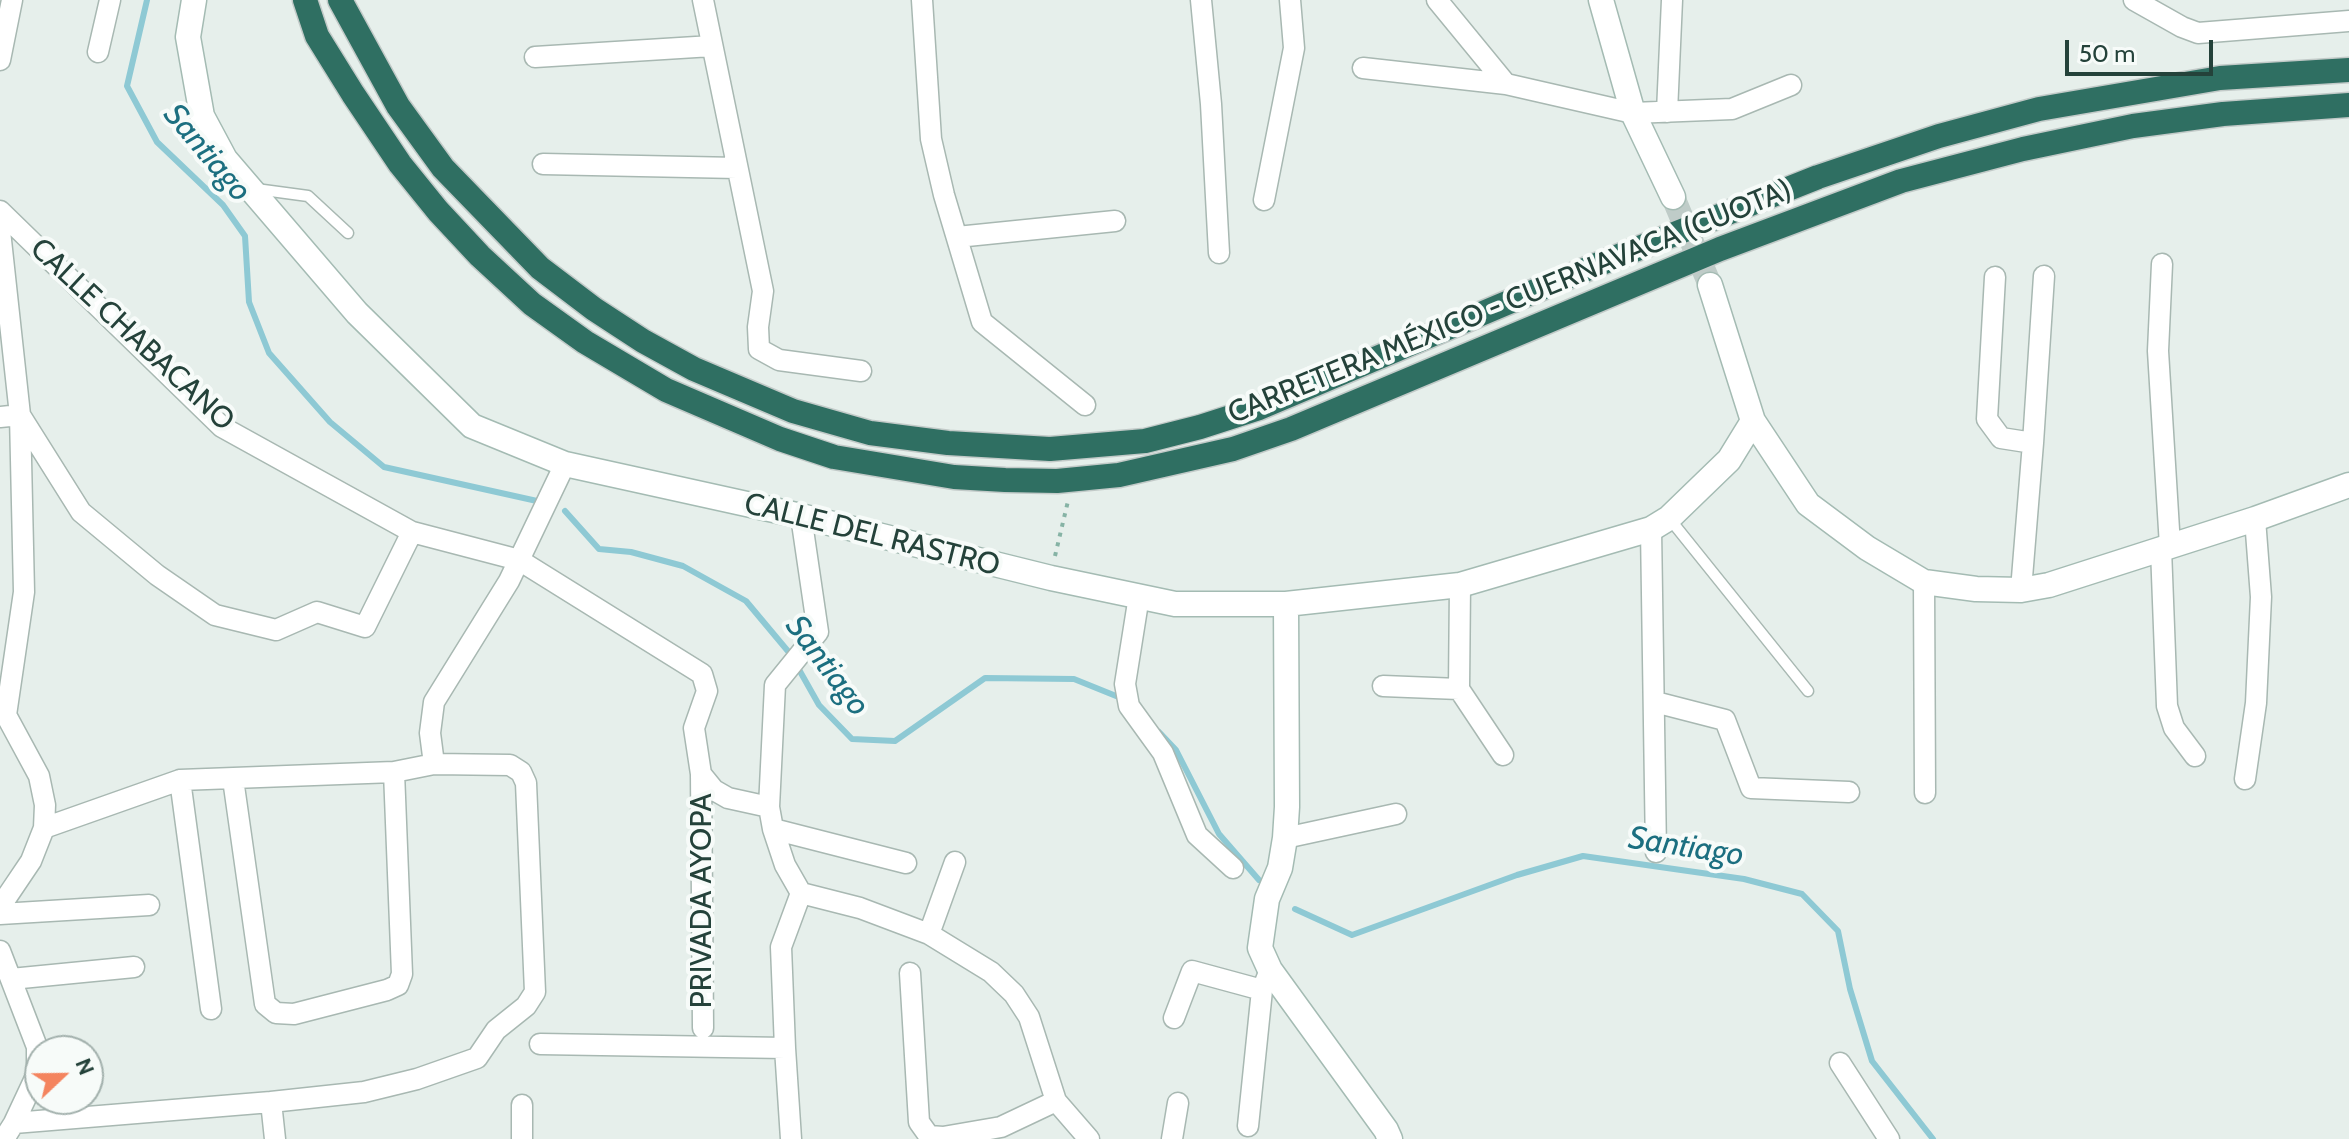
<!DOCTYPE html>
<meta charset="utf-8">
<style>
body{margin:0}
#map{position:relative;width:2349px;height:1139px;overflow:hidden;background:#e6efeb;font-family:Cabin,sans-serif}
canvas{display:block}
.north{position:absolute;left:24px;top:1035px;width:80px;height:80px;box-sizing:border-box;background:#f7fbf9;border:2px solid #a3b1ad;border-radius:50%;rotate:68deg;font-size:22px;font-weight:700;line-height:32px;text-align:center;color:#24423a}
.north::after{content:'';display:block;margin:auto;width:28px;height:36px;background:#f4845f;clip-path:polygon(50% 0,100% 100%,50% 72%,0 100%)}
.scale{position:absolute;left:2065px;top:40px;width:148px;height:36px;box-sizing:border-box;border:4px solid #24423a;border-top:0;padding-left:10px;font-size:24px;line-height:28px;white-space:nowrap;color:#24423a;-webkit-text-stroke:6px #f7fbf9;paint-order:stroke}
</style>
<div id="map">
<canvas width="2349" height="1139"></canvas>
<div class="north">N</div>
<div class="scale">50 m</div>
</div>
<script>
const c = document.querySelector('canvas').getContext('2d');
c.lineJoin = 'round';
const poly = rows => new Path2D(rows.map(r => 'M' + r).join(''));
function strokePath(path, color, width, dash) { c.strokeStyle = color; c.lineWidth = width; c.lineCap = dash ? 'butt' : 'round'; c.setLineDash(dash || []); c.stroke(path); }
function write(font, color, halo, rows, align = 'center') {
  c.font = font + ' Cabin,sans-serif'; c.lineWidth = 8; c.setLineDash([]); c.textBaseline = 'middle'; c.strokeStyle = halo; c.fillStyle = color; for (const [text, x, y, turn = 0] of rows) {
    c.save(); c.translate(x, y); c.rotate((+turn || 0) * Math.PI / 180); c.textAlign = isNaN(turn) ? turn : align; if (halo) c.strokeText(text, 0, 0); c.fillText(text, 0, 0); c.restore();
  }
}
strokePath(poly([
 [147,0,127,86,157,142,223,205,245,236,249,302,269,353,330,422,384,467,537,501],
 [565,511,599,549,631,552,683,566,746,601,792,656],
 [797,666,819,705,852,739,895,741,985,678,1074,679,1121,698],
 [1159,732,1176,750,1219,834,1259,880],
 [1295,909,1352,935,1517,875,1583,856,1744,879,1802,894,1838,931,1850,989,1872,1061,1933,1139]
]), '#8ec9d4', 6);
strokePath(poly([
 [1673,197,1710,285]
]), '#bfccc8', 24, [24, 12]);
const service = poly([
 [256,189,308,196,348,233],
 [1669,518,1808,691]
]);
const minor = poly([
 [703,0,763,291,758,327,759,349,779,360,861,371],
 [922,0,931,139,944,195,982,322,1085,405],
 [1201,0,1211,104,1219,253],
 [1437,0,1506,84,1633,113,1732,109,1791,85],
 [2134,0,2182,27,2198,33,2349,21],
 [98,52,110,0],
 [535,57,712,46],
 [0,60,12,0],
 [1363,68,1506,84],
 [1667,112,1672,0],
 [543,164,737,168],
 [1264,200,1294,48,1290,0],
 [0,211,222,427,412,532,519,560,702,674,707,691,694,728,701,774,714,790,728,798,769,807],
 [0,231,20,415,24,592,6,715],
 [957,237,1115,221],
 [2162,264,2158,351,2170,546],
 [1995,277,1987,419,2001,438,2033,443,2021,590],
 [0,417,20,415,81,512,157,575,215,615,276,630,317,612,365,627,412,532],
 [2033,443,2044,276],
 [1651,529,1656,852],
 [2161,549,2167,706,2174,728,2195,756],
 [1924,582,1925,793],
 [1139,596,1125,684,1129,706,1163,753,1197,835,1233,868],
 [1383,686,1459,689,1460,585],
 [1459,689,1503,755],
 [1655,702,1725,720,1751,788,1849,792],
 [434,764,430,733,434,702,509,581,565,464],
 [701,774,703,1028],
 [233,779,265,1004,276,1013,294,1014,387,990,398,985,402,974,394,772],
 [2245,779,2256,703,2261,597,2255,519],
 [180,780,211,1009],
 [773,829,906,863],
 [1285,838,1396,814],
 [801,893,860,908,929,934,991,972,1014,994,1029,1017,1056,1101,1089,1139],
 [0,907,31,861,44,828,45,805,39,776,6,715],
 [0,914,149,905],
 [929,934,955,862],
 [0,951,37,1047,37,1074,14,1123,4,1139],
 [910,973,919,1122,929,1136,943,1137,1001,1127,1056,1101],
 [11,979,134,967],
 [1174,1018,1192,971,1262,990],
 [540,1044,785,1048],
 [1840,1063,1889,1139],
 [271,1102,275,1139],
 [14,1123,271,1102,364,1092,417,1079,477,1058,496,1030,526,1006,535,992,526,783,521,772,510,765,434,764,394,772,180,780,44,828],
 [1248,1126,1262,990,1270,970],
 [522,1139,522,1105],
 [791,1139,785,1048,781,947,801,893,785,865,773,829,769,807,775,685,818,632,801,516],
 [1172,1139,1178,1103]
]);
const secondary = poly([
 [194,0,188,37,202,116,225,159,357,313,472,426,565,464,801,516,1051,578,1175,604,1286,604,1460,585,1651,529,1669,518,1729,460,1753,421],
 [1601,0,1633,113,1673,197],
 [1710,285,1753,421,1808,504,1867,548,1924,582,1976,589,2021,590,2049,585,2255,519,2349,485],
 [1286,604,1287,807,1285,838,1280,868,1267,899,1260,948,1270,970,1386,1130,1390,1139]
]);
const motorway = poly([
 [305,0,317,36,353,94,400,164,438,211,480,256,532,304,585,342,666,390,780,439,834,457,954,477,1005,480,1057,481,1119,475,1233,449,1291,429,1720,249,1901,181,2023,149,2133,126,2223,114,2349,105],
 [340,0,398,106,443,168,540,268,594,309,643,341,694,369,793,411,870,433,948,443,1050,449,1145,441,1200,427,1259,408,1594,266,1818,177,1939,136,2039,109,2220,78,2349,70]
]);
strokePath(service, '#a8b8b2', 13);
strokePath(minor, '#a8b8b2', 23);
strokePath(secondary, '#a4bbb3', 27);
strokePath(motorway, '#c2cac8', 27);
strokePath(poly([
 [1055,556,1068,501]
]), '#86b3a5', 4, [4, 6]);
strokePath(service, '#fff', 10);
strokePath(minor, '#fff', 20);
strokePath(secondary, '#fff', 24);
strokePath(motorway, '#2f6f62', 24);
write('30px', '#24423a', '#f7fbf9', [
 ["CARRETERA MÉXICO - CUERNAVACA (CUOTA)",1510,302,-22],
 ["CALLE CHABACANO",132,335,43],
 ["CALLE DEL RASTRO",872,535,14],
 ["PRIVADA AYOPA",702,901,-90]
]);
write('italic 32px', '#1c6f80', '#f7fbf9', [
 ["Santiago",207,153,50],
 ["Santiago",827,666,53],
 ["Santiago",1686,847,9]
]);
</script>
